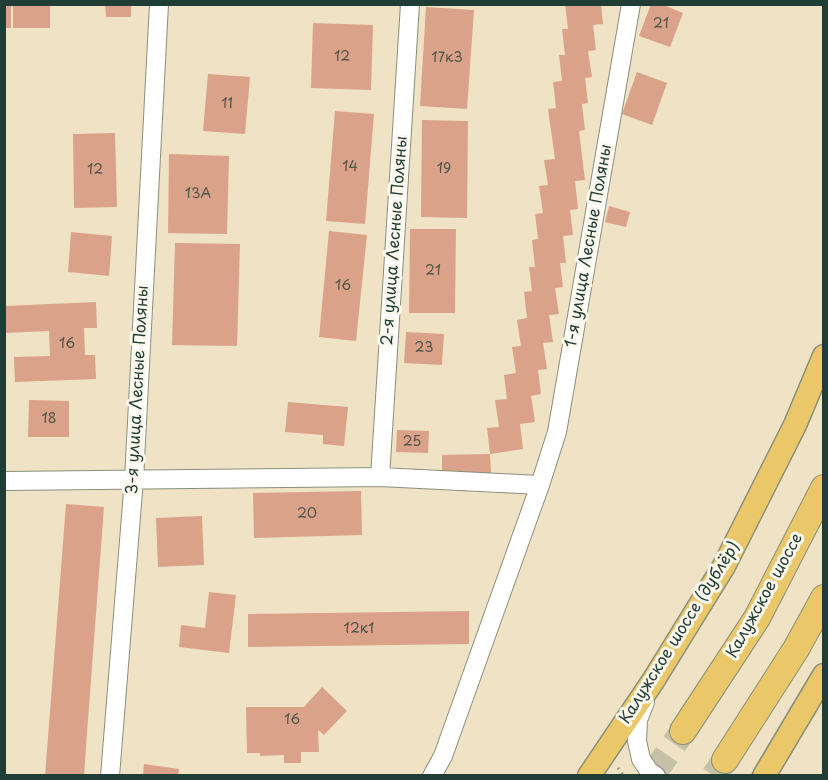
<!DOCTYPE html>
<meta charset="utf-8">
<style>
body{margin:0}
#map{position:relative;width:828px;height:780px;overflow:hidden;background:#f0e2c4;font-family:"Playpen Sans",sans-serif}
canvas{display:block}
.frame{position:absolute;inset:0;border:6px solid #1f3d34;pointer-events:none}
</style>
<div id="map">
<canvas width="828" height="780"></canvas>
<div class="frame"></div>
</div>
<script>
const c = document.querySelector('canvas').getContext('2d');
c.lineJoin = 'round';
function fill(path, color) { c.fillStyle = color; c.fill(path, 'evenodd'); }
const poly = rows => new Path2D(rows.map(r => 'M' + r).join(''));
function strokePath(path, color, width, dash) { c.strokeStyle = color; c.lineWidth = width; c.lineCap = dash ? 'butt' : 'round'; c.setLineDash(dash || []); c.stroke(path); }
function write(font, color, halo, rows, align = 'center') {
  c.font = font + ' "Playpen Sans",sans-serif'; c.lineWidth = 6; c.setLineDash([]); c.textBaseline = 'middle'; c.strokeStyle = halo; c.fillStyle = color; for (const [text, x, y, turn = 0] of rows) {
    c.save(); c.translate(x, y); c.rotate((+turn || 0) * Math.PI / 180); c.textAlign = isNaN(turn) ? turn : align; if (halo) c.strokeText(text, 0, 0); c.fillText(text, 0, 0); c.restore();
  }
}
fill(poly([
 [105,4,131,4,131,17,106,17],
 [565,4,601,4,603,24,593,25,596,50,588,51,592,77,585,78,588,103,582,104,585,130,579,131,585,180,575,181,578,209,570,210,573,235,563,236,566,263,560,263,563,287,555,288,559,314,549,315,553,342,543,343,547,369,538,370,541,394,531,396,535,422,520,424,523,449,490,454,487,428,499,427,495,400,507,399,504,375,516,373,512,347,521,346,517,320,527,318,524,292,532,291,529,267,535,267,532,240,538,239,535,214,543,213,539,186,548,185,544,160,555,159,548,109,556,108,553,82,562,81,559,55,565,55,562,29,568,29],
 [651,4,661,4,683,13,670,47,639,36],
 [4,5,11,5,11,28,4,28],
 [13,5,50,5,50,28,13,28],
 [426,7,474,10,467,109,420,106],
 [313,23,373,25,371,90,311,88],
 [637,72,667,83,652,125,622,114],
 [208,74,250,77,245,134,203,131],
 [335,111,374,114,365,224,326,221],
 [422,120,468,121,467,218,421,217],
 [115,133,117,207,74,208,73,134],
 [169,154,229,156,227,234,168,233],
 [609,206,630,212,626,227,605,222],
 [410,229,456,229,455,313,409,313],
 [329,231,367,235,356,341,319,337],
 [71,232,112,236,109,276,68,272],
 [175,243,240,244,237,346,172,345],
 [96,302,97,328,84,328,85,355,95,355,96,379,15,382,14,357,50,356,49,331,4,333,4,306],
 [406,332,444,334,442,365,404,363],
 [29,400,69,401,69,437,28,437],
 [288,402,348,407,344,446,323,444,323,435,285,432],
 [397,430,429,431,428,453,396,452],
 [490,454,491,473,442,473,442,455],
 [361,491,362,535,254,538,253,493],
 [66,504,104,507,87,733,84,776,45,776],
 [202,516,204,565,158,567,156,518],
 [209,592,236,595,229,653,179,647,181,625,205,628],
 [469,611,469,644,248,647,248,614],
 [322,687,347,711,324,735,318,730,319,752,301,752,301,763,284,763,284,755,260,756,260,753,247,753,246,707,304,707],
 [144,764,179,769,178,776,143,776]
]), '#dba28a');
strokePath(poly([
 [652,776,683,731],
 [714,776,725,760]
]), '#c6c1a7', 26, [26, 13]);
const minor = poly([
 [380,477,410,4],
 [4,481,380,477,540,485],
 [645,702,638,720,637,741,641,759,649,771,656,776],
 [110,776,134,479,159,4],
 [432,776,443,756,540,485,557,432,631,4]
]);
const major = poly([
 [589,776,653,681,724,566,795,425,824,356],
 [764,776,824,675]
]);
const highway = poly([
 [683,731,757,618,824,488],
 [725,760,796,649,824,598]
]);
strokePath(minor, '#88907c', 20);
strokePath(major, '#88907c', 25);
strokePath(highway, '#88907c', 28);
strokePath(poly([
 [618,768,624,776]
]), '#88907c', 3, [1.5, 4.5]);
strokePath(minor, '#fff', 18);
strokePath(major, '#eac769', 22);
strokePath(highway, '#eac769', 26);
write('14px', '#4e564a', null, [
 ["21",661,24],
 ["12",342,57],
 ["17к3",447,58],
 ["11",227,104],
 ["14",350,167],
 ["19",444,169],
 ["12",95,170],
 ["13А",198,194],
 ["21",433,271],
 ["16",343,286],
 ["16",67,344],
 ["23",424,348],
 ["18",49,419],
 ["25",412,442],
 ["20",307,514],
 ["12к1",359,629],
 ["16",292,720]
]);
write('16px', '#1f3d34', '#fbf7ec', [
 ["2-я улица Лесные Поляны",395,241,-86],
 ["1-я улица Лесные Поляны",589,246,-80],
 ["3-я улица Лесные Поляны",138,390,-87],
 ["Калужское шоссе",765,596,-61],
 ["Калужское шоссе (дублёр)",680,633,-58]
]);
</script>
